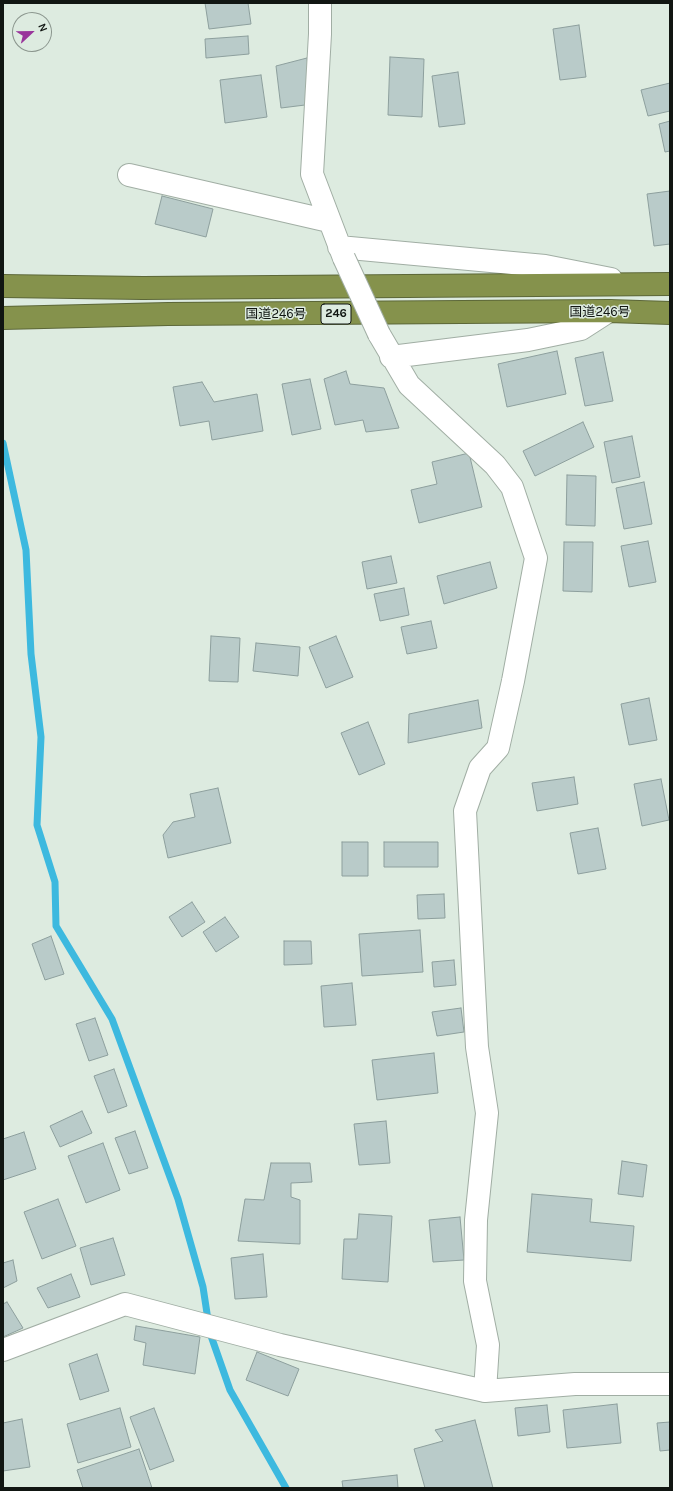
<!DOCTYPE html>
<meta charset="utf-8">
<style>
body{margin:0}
#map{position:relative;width:673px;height:1491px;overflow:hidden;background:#ddebe0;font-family:Karla,sans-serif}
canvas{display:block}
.frame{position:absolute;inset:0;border:4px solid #111612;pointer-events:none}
.north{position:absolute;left:12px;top:12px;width:40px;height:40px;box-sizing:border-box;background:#ddebe0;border:1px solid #8b968e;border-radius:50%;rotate:68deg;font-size:11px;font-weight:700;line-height:16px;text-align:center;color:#111612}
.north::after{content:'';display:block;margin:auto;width:14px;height:18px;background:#99359b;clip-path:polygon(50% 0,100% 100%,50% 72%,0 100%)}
</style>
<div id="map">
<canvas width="673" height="1491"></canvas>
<div class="frame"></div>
<div class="north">N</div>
</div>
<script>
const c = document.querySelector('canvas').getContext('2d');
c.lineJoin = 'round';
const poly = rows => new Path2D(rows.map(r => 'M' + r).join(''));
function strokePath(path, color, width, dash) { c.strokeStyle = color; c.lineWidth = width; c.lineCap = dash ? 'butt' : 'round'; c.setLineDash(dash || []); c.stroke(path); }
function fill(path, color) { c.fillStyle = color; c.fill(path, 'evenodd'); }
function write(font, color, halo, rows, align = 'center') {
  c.font = font + ' Karla,"Noto Sans JP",sans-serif'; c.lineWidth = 3; c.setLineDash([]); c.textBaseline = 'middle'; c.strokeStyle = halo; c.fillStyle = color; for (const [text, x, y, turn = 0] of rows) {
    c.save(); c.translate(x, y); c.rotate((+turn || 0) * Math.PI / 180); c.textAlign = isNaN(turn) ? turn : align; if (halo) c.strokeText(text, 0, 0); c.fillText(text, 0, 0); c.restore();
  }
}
strokePath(poly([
 [3,443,26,550,31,654,41,737,37,825,55,882,56,926,112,1019,178,1199,203,1287,210,1333,230,1390,286,1488]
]), '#3db9df', 7);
const building = poly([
 [205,3,248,3,251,24,209,29,205,3],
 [579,25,586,77,560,80,553,29,579,25],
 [248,36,249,54,206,58,205,39,248,36],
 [390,57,424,59,422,117,388,115,390,57],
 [307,58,313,104,281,108,276,66,307,58],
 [458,72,465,124,439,127,432,76,458,72],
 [261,75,267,117,225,123,220,80,261,75],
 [670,83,670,111,648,116,641,90,670,83],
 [670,121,670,151,665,152,659,124,670,121],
 [670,191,670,244,654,246,647,194,670,191],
 [162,196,213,209,206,237,155,224,162,196],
 [557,351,566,394,507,407,498,364,557,351],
 [603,352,613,401,585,406,575,358,603,352],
 [346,371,350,384,384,388,399,428,366,432,363,420,335,425,324,379,346,371],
 [310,379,321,429,292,435,282,384,310,379],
 [202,382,214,402,257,394,263,431,212,440,209,421,180,426,173,387,202,382],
 [583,422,594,447,535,476,523,451,583,422],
 [632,436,640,477,612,483,604,442,632,436],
 [469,453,482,507,419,523,411,490,437,484,432,462,469,453],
 [567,475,596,476,595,526,566,525,567,475],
 [644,482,652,524,624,529,616,488,644,482],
 [648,541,656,582,629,587,621,546,648,541],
 [564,542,593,542,592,592,563,591,564,542],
 [391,556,397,583,367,589,362,562,391,556],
 [490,562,497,588,444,604,437,576,490,562],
 [404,588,409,615,380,621,374,594,404,588],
 [431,621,437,648,407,654,401,627,431,621],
 [211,636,240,638,238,682,209,681,211,636],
 [336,636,353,677,326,688,309,647,336,636],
 [256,643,300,647,298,676,253,671,256,643],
 [649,698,657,740,629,745,621,704,649,698],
 [478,700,482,728,408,743,409,714,478,700],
 [368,722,385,764,359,775,341,733,368,722],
 [574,777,578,804,537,811,532,783,574,777],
 [661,779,669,820,642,826,634,784,661,779],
 [218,788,231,843,168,858,163,835,173,822,195,817,190,794,218,788],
 [598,828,606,869,578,874,570,833,598,828],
 [342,842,368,842,368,876,342,876,342,842],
 [384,842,438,842,438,867,384,867,384,842],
 [444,894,445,918,418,919,417,895,444,894],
 [192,902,205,922,182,937,169,917,192,902],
 [225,917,239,937,216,952,203,932,225,917],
 [420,930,423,972,362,976,359,934,420,930],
 [51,936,64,974,45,980,32,944,51,936],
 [284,941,311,941,312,964,284,965,284,941],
 [454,960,456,985,434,987,432,962,454,960],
 [352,983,356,1025,324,1027,321,986,352,983],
 [461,1008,464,1032,437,1036,432,1012,461,1008],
 [95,1018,108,1055,89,1061,76,1024,95,1018],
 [434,1053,438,1093,377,1100,372,1060,434,1053],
 [114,1069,127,1106,108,1113,94,1076,114,1069],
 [82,1111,92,1133,60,1147,50,1126,82,1111],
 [386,1121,390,1163,359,1165,354,1124,386,1121],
 [135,1131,148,1168,129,1174,115,1138,135,1131],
 [24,1132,36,1169,3,1180,3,1139,24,1132],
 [103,1143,120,1190,86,1203,68,1156,103,1143],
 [622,1161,647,1165,643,1197,618,1194,622,1161],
 [271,1163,310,1163,312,1182,291,1183,291,1197,300,1200,300,1244,238,1241,245,1199,264,1200,271,1163],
 [532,1194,592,1199,590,1222,634,1226,631,1261,527,1252,532,1194],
 [58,1199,76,1246,42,1259,24,1212,58,1199],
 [359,1214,392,1216,388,1282,342,1279,344,1239,357,1239,359,1214],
 [460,1217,464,1260,433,1262,429,1220,460,1217],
 [113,1238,125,1275,91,1285,80,1248,113,1238],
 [263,1254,267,1297,235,1299,231,1258,263,1254],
 [13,1260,17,1281,3,1288,3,1263,13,1260],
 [71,1274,80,1297,48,1308,37,1288,71,1274],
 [7,1302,23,1328,3,1337,3,1304,7,1302],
 [136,1326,200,1337,195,1374,143,1365,146,1343,134,1340,136,1326],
 [257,1352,299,1369,288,1396,246,1380,257,1352],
 [97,1354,109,1391,80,1400,69,1364,97,1354],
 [617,1404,621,1443,567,1448,563,1410,617,1404],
 [547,1405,550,1432,518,1436,515,1408,547,1405],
 [120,1408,131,1447,78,1463,67,1424,120,1408],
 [154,1408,174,1461,150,1470,130,1417,154,1408],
 [22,1419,30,1467,3,1471,3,1423,22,1419],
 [475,1420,493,1488,425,1488,414,1449,443,1441,435,1430,475,1420],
 [670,1422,670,1450,660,1451,657,1423,670,1422],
 [139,1449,152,1488,83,1488,77,1470,139,1449],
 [397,1475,398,1488,343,1488,342,1481,397,1475]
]);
fill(building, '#b9cbc9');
strokePath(building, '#8d9f9d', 1);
const minor = poly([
 [320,3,320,34,312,174,344,258],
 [129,175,329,221],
 [339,247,545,266,611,279],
 [379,334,409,385,495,465,512,487,536,558,513,681,498,748,480,768,465,811,477,1047,487,1113,476,1220,475,1281,488,1345,485,1391],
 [391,357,528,340,581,329,609,311],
 [3,1350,125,1304,280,1345,485,1391,575,1384,670,1384]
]);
const highway = poly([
 [3,286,143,288,670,284],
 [3,318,168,314,609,311,670,313]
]);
strokePath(minor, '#a1aea4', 24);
strokePath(highway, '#5c6738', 24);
strokePath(minor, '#fff', 22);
strokePath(highway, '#85924c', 22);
const minorBridge = poly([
 [344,258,379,334]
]);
strokePath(minorBridge, '#a1aea4', 24, []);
strokePath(minorBridge, '#fff', 22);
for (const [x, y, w] of [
 [336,314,30]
]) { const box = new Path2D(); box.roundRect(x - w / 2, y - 10, w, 20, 3); c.fillStyle = '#ddebe0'; c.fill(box); strokePath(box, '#111612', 1); }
write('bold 12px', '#111612', null, [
 ["246",336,314]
]);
write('13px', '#111612', '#ddebe0', [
 ["国道246号",600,312],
 ["国道246号",276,314]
]);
</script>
